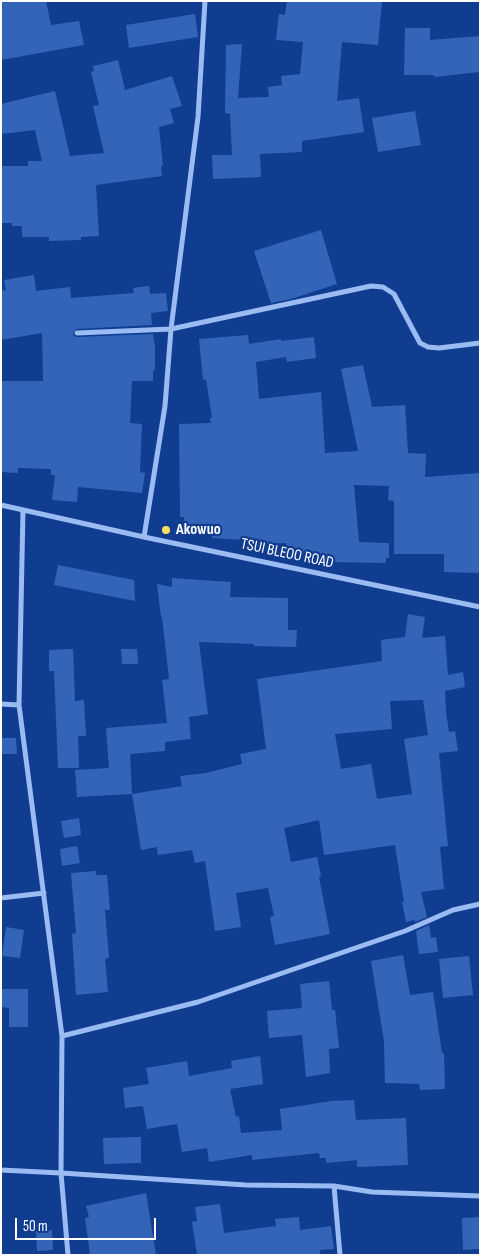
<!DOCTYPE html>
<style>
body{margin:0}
#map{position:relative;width:481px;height:1256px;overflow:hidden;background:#103d90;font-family:"Sofia Sans Condensed",sans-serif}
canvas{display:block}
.frame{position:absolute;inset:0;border:2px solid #fff;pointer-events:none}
.scale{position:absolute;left:15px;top:1218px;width:141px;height:22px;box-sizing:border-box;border:2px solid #fff;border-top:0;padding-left:6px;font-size:15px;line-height:18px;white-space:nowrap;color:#fff;-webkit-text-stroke:4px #103d90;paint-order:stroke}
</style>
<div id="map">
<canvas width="481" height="1256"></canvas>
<div class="frame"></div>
<div class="scale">50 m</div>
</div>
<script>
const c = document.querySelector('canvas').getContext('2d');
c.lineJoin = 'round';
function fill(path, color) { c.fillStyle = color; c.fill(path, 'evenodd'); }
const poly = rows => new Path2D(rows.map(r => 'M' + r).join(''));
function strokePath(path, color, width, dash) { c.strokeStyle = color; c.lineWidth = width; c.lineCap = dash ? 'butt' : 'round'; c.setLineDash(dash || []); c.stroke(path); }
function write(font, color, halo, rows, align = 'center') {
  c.font = font + ' "Sofia Sans Condensed",sans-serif'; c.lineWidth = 4.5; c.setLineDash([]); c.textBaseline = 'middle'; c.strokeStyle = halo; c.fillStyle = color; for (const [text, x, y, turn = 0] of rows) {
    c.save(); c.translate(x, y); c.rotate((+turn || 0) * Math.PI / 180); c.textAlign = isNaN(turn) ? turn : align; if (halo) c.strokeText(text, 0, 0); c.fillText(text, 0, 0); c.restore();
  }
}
fill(poly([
 [1,1,46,1,51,25,79,21,84,45,1,60],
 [287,1,382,1,378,45,342,42,337,101,359,98,364,132,302,141,302,152,260,154,261,177,213,179,212,155,232,155,230,114,225,113,226,45,242,44,238,98,269,97,268,87,282,85,281,76,300,74,303,42,276,40,279,14,285,15],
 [195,14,198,37,129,48,126,25],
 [405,28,430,28,430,40,480,36,480,72,434,77,434,75,404,75],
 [118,60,125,90,172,76,182,106,170,109,174,123,159,127,163,166,161,166,162,176,96,185,99,236,81,237,81,240,49,241,49,237,22,237,22,226,12,226,12,223,1,223,1,166,28,166,28,161,42,161,35,130,1,134,1,104,55,91,70,156,104,153,93,106,99,105,91,72,94,71,93,66],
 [415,111,421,145,378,152,372,118],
 [321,230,337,284,291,299,271,303,254,251],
 [34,275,36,291,70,287,71,298,134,293,133,288,149,286,150,294,166,293,168,311,151,313,152,325,77,329,73,333,74,336,77,337,153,334,154,343,155,343,155,370,153,370,153,381,132,381,130,423,142,424,140,472,145,473,142,493,78,487,77,502,52,500,55,475,51,475,51,469,18,468,18,473,1,472,1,381,43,381,42,333,1,340,1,291,6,290,4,280],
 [248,335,249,344,281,339,281,341,314,337,316,358,287,362,286,357,256,362,259,399,321,392,325,453,358,451,341,369,363,365,372,407,405,405,408,453,426,454,425,477,480,473,480,573,444,572,444,554,394,554,394,501,388,500,389,486,354,485,359,542,389,543,389,558,386,558,386,563,329,562,329,560,318,560,318,556,285,554,286,543,245,545,245,540,212,538,213,530,183,529,184,517,180,517,179,424,211,423,210,418,212,418,206,379,203,380,199,339],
 [58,565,134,580,135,601,54,585],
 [172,578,231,582,230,597,288,598,288,630,297,630,296,647,254,646,254,644,199,642,208,714,189,717,191,739,165,742,165,751,130,754,132,794,182,786,180,776,206,773,242,764,240,754,266,749,257,679,382,661,381,640,405,637,408,614,425,617,422,638,445,636,448,675,463,672,465,687,445,691,446,712,449,732,455,731,458,751,439,753,448,846,440,847,444,889,421,892,427,917,415,922,414,920,406,922,402,902,404,902,395,845,324,855,319,820,284,828,291,862,317,857,321,876,319,877,330,934,275,945,270,917,274,916,268,888,236,893,241,927,215,931,205,861,195,863,192,850,158,855,157,847,141,850,132,794,77,797,75,770,109,768,106,728,167,723,162,680,169,679,162,617,161,617,157,584,172,587],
 [423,700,428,735,404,739,412,794,377,799,371,764,341,769,335,734,392,729,390,701],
 [73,649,75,701,84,700,86,736,78,736,79,768,58,768,54,671,49,671,49,650],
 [121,649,137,649,138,664,122,664],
 [1,738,16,738,17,754,1,754],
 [79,818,81,835,64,838,61,821],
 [77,846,80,863,62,866,60,849],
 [96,871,96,875,107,875,110,910,105,910,109,958,105,959,108,992,76,995,72,934,76,933,71,873],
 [429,925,431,938,436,937,438,952,419,954,416,931],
 [6,927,24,930,20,958,2,956],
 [403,955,410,995,433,992,442,1053,444,1053,445,1089,420,1090,419,1084,385,1083,384,1041,371,961],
 [469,956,473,995,443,998,439,959],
 [329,981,332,1010,335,1010,339,1048,329,1049,330,1073,306,1077,302,1035,269,1038,267,1011,302,1008,300,984],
 [1,989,28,989,28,1027,9,1027,9,1008,1,1007],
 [260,1056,263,1084,230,1089,236,1117,239,1116,241,1133,282,1130,280,1109,332,1101,354,1100,356,1120,406,1118,408,1165,357,1167,357,1160,326,1163,326,1158,320,1158,319,1153,252,1160,252,1155,209,1162,207,1148,182,1152,177,1124,147,1129,143,1106,125,1108,123,1088,149,1084,146,1068,187,1061,189,1076,232,1068,231,1061],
 [141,1137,141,1163,104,1164,103,1138],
 [146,1193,156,1255,90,1255,85,1218,89,1217,86,1206],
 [220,1204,224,1233,276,1226,275,1219,299,1217,300,1230,331,1226,334,1249,320,1250,320,1255,197,1255,192,1222,197,1221,195,1207],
 [480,1217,480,1249,463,1250,462,1218],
 [52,1230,53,1250,37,1251,36,1231]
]), '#3464b8');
strokePath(poly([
 [77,333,171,329,371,286,383,287,394,294,420,343,428,347,439,348,480,343],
 [1,505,144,537,480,607],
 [23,510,19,705,62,1036],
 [144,537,165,406,171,329,198,117,205,1],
 [1,704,19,705],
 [1,898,44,893],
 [480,904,453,910,405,931,198,1002,62,1036,61,1173,246,1185,334,1186,372,1192,480,1196],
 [1,1170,61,1173,68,1255],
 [334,1186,340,1255]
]), '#9bbbf3', 5);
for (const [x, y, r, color] of [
 [166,530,5,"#ffde5d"]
]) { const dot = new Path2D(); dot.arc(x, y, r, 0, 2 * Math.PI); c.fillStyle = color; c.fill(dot); strokePath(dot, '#103d90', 2); }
write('bold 16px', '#fff', '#103d90', [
 ["Akowuo",176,530]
], 'left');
write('16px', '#fff', '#103d90', [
 ["TSUI BLEOO ROAD",287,554,12]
]);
</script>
